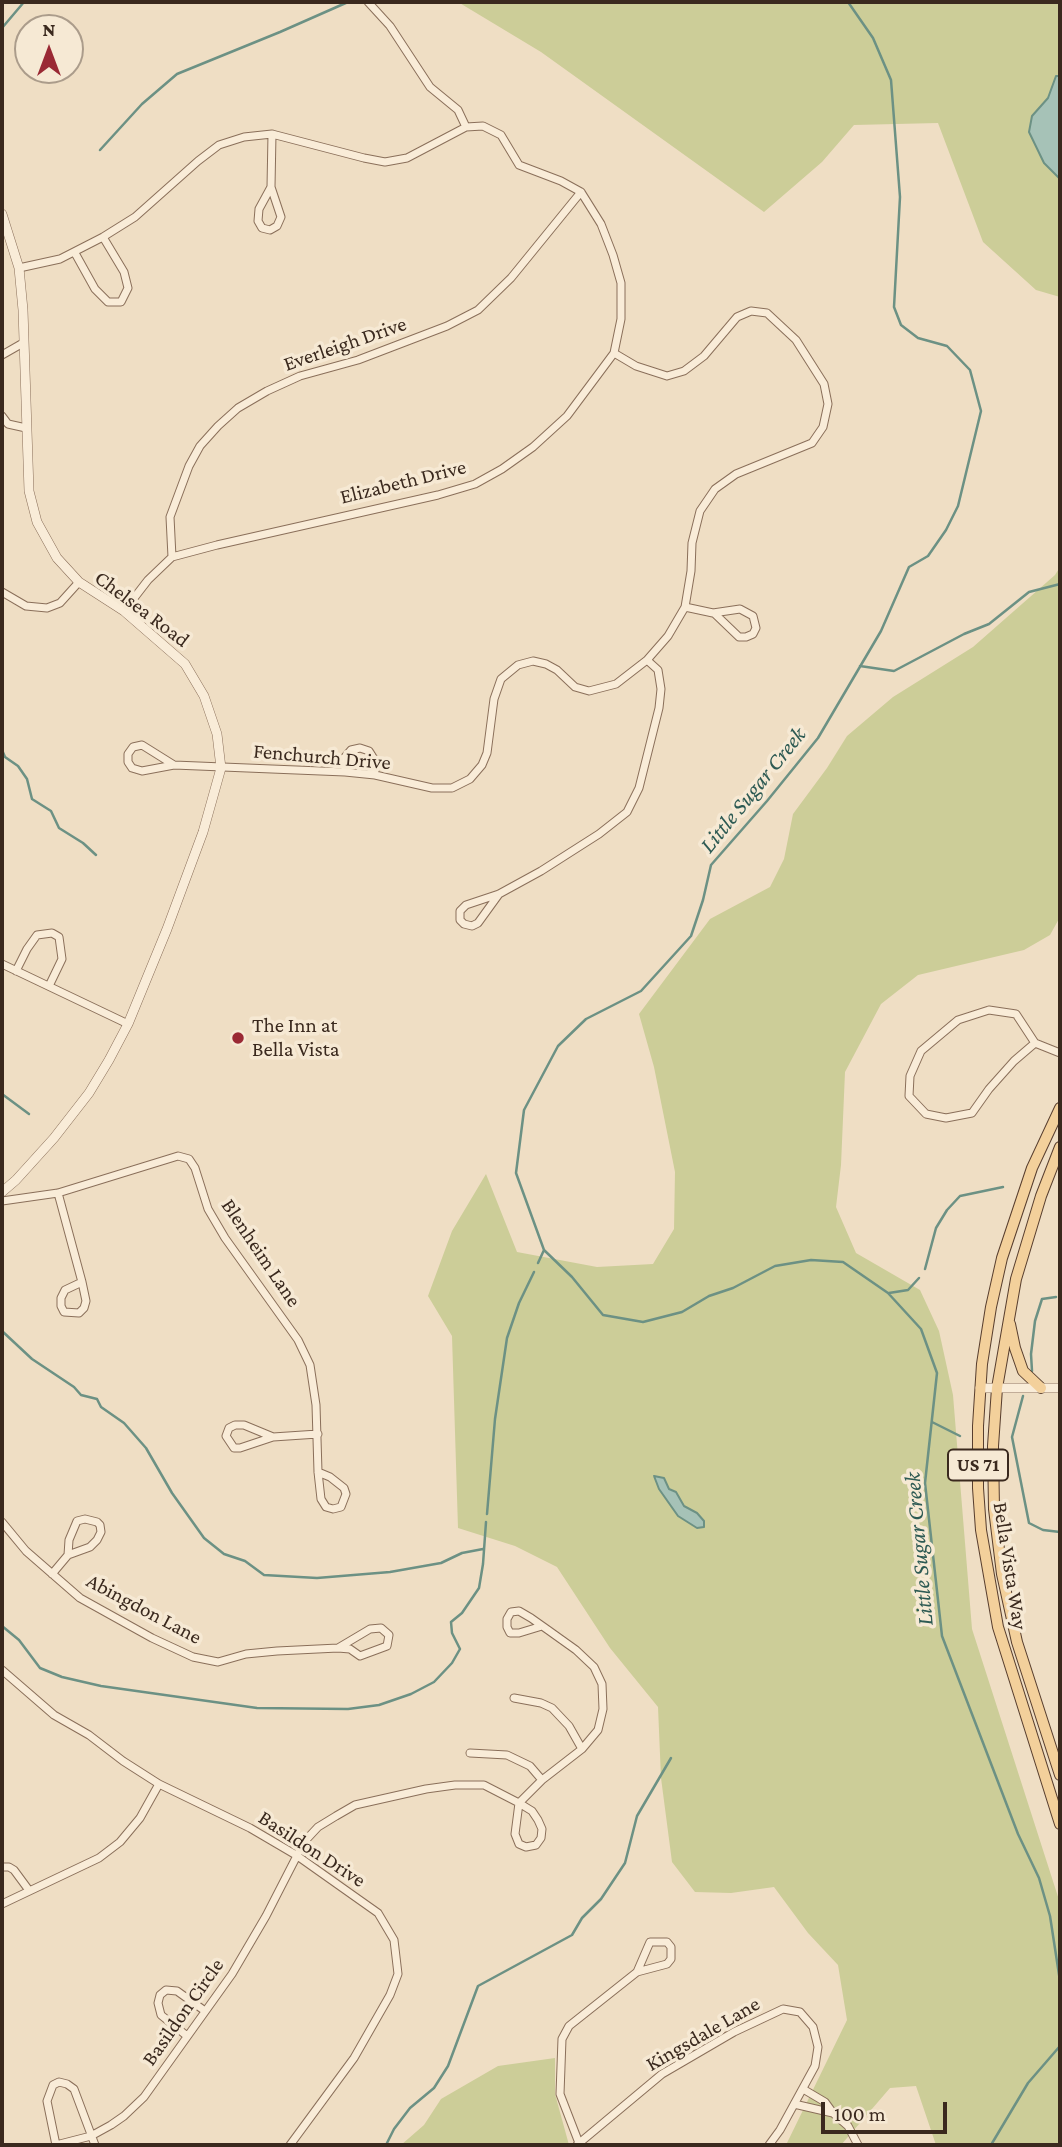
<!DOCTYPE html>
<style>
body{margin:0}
#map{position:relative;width:1062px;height:2147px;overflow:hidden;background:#efdec4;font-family:"Crimson Pro",serif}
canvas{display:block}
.frame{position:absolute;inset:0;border:4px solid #3a291e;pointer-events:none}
.north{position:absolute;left:14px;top:14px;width:70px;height:70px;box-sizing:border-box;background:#f6e9d4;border:2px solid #ab9c8b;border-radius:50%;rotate:0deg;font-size:19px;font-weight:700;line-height:28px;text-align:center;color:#3a291e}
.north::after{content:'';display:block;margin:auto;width:24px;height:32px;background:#9a2934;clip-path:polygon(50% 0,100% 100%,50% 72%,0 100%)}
.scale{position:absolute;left:821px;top:2102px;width:126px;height:32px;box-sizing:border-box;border:4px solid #3a291e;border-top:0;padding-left:9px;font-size:21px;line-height:24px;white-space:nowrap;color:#3a291e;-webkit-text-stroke:5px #f6e9d4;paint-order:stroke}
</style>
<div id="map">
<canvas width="1062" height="2147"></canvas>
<div class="frame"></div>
<div class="north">N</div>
<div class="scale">100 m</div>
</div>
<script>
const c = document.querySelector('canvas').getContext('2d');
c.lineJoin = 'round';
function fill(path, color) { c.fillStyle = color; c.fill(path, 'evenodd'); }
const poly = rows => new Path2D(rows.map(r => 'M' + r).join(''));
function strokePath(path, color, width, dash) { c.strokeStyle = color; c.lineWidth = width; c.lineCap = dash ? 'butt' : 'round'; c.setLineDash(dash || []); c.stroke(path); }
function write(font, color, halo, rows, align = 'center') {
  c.font = font + ' "Crimson Pro",serif'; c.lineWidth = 7; c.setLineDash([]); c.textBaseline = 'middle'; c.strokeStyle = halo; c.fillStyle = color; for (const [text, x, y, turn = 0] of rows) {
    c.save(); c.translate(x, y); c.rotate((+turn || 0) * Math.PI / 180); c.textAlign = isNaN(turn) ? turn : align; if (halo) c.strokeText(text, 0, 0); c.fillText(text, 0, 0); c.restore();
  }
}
fill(poly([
 [458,2,1060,2,1060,297,1036,290,983,242,938,123,854,125,822,162,764,212,541,52],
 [1060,567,1060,917,1050,935,1024,950,918,975,881,1004,845,1072,841,1165,836,1207,856,1253,920,1290,939,1331,953,1395,972,1629,1060,1903,1060,2145,936,2145,916,2086,890,2088,841,2145,786,2145,847,2020,838,1965,808,1933,774,1887,731,1893,695,1892,672,1862,661,1778,658,1707,610,1648,557,1567,515,1546,458,1528,452,1336,428,1296,452,1231,486,1174,517,1252,597,1267,653,1264,674,1229,675,1172,654,1067,639,1014,710,919,770,887,784,859,793,814,827,768,847,736,893,697,973,647,1055,575],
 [555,2058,555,2094,569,2145,401,2145,424,2125,441,2099,498,2066]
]), '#cccd98');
const water = poly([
 [1056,76,1060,76,1060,179,1044,163,1029,132,1032,116,1048,98,1056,76],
 [654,1476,664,1478,669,1489,676,1492,684,1506,697,1513,704,1521,704,1527,697,1528,678,1516,659,1489,654,1476]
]);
fill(water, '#a6c2b7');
strokePath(water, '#6c9184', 2);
strokePath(poly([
 [848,2,873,38,891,80,900,197,894,307,901,325,918,338,947,346,970,370,981,411,958,506,946,530,928,556,909,567,881,631,818,738,767,801,711,865,703,900,691,936,641,991,586,1019,558,1046,524,1110,516,1173,544,1250,572,1277,603,1315,643,1322,682,1312,709,1296,733,1288,775,1266,811,1260,843,1262,888,1293,921,1329,937,1373,925,1483,942,1636,1018,1834,1039,1878,1050,1916,1060,1981],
 [2,28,24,2],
 [100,150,142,104,177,74,280,32,348,2],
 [860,666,894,671,964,634,989,624,1029,592,1060,584],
 [2,750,5,757,18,766,27,779,32,799,51,811,59,828,83,843,96,855],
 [2,1094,29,1114],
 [538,1263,544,1250],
 [925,1269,936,1228,947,1210,960,1196,1003,1187],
 [889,1293,908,1290,919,1278],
 [2,1331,32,1359,74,1387,81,1395,97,1399,101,1407,124,1423,146,1448,172,1493,204,1538,224,1554,245,1561,264,1575,317,1578,390,1572,441,1563,462,1553,483,1549],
 [1032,1371,1031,1354,1035,1321,1042,1299,1056,1297],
 [1023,1396,1012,1437,1029,1523,1043,1530,1060,1532],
 [932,1422,960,1436],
 [487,1514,495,1419,507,1338,519,1303,534,1272],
 [2,1626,19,1640,40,1668,62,1677,101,1686,257,1708,348,1709,379,1705,411,1694,434,1682,452,1663,460,1649,452,1633,451,1622,462,1613,479,1588,483,1564,486,1522],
 [386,2145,394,2129,410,2108,434,2088,448,2066,478,1986,572,1935,582,1918,601,1899,625,1863,637,1816,671,1758],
 [991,2145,1028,2083,1060,2046]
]), '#6c9184', 2.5);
const minor = poly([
 [368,2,390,26,430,87,458,110,466,127],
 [271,187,281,217,277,226,270,230,262,228,258,221,259,209,271,187,272,134],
 [75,253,95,289,108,302,121,302,128,288,124,272,103,237],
 [19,268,60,259,103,237,135,217,198,161,219,145,244,137,272,134,364,158,385,162,407,158,466,127,483,126,501,135,519,165,561,181,581,192,601,224,613,255,621,283,621,319,614,353,567,416,533,447,502,469,475,484,438,495,217,545,172,557,148,580,124,611],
 [2,355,23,343],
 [2,416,8,424,26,428],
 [172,557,170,517,189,466,200,446,218,426,238,408,267,391,300,376,358,360,447,326,478,310,511,278,581,192],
 [2,592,26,606,47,608,60,603,79,582],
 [685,607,713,613,714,613,739,637,746,637,753,634,756,628,753,616,740,609,713,613],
 [174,765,142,771,132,768,128,762,128,754,133,747,142,745,174,765,345,772,375,775,432,788,452,788,470,779,482,765,487,753,494,699,501,679,518,665,533,661,546,664,557,670,575,687,589,691,616,684,647,660,668,636,685,607,691,571,692,543,700,511,715,489,736,474,812,443,823,427,828,404,824,384,796,340,767,313,751,311,737,317,704,356,684,371,667,376,636,366,614,353],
 [345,772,345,757,351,750,360,748,369,751,374,759,375,775],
 [499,894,478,923,472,926,464,924,460,920,460,911,466,905,499,894,541,871,599,834,627,812,639,788,659,708,661,689,658,670,647,660],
 [2,964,128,1024],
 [16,971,27,949,37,935,52,933,59,937,62,959,49,986],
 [989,1010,1016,1014,1035,1043,1014,1061,989,1089,972,1113,946,1118,926,1114,909,1096,910,1076,921,1051,958,1020,989,1010],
 [1035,1043,1060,1053],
 [58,1193,82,1282,65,1290,61,1298,61,1306,64,1312,79,1313,84,1308,86,1301,82,1282],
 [2,1201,58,1193,178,1156,189,1159,195,1168,208,1209,225,1238,298,1340,310,1365,316,1405,318,1472,321,1499,326,1507,333,1509,341,1507,346,1494,344,1488,330,1477,318,1472],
 [273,1437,240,1448,234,1448,226,1436,229,1428,235,1425,244,1425,273,1437,318,1434],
 [2,1522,26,1551,80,1598,152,1638,193,1657,218,1662,246,1654,277,1651,338,1648,350,1649,360,1656,387,1646,389,1635,381,1628,370,1629,338,1648],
 [52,1574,68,1555,90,1547,97,1540,101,1532,100,1525,97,1522,85,1519,77,1521,69,1540,68,1555],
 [2,1670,54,1715,89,1735,123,1761,159,1784,250,1828,296,1855,378,1913,394,1940,398,1974,390,1995,354,2058,290,2145],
 [514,1698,541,1703,552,1708,569,1726,582,1749],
 [470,1753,507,1755,530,1766,542,1780],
 [2,1867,9,1867,14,1870,28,1889],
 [2,1904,99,1858,120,1842,140,1818,159,1784],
 [187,2036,161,2015,158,2003,160,1995,166,1990,177,1991,205,2011],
 [803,2089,825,2102,833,2113,848,2126,858,2145],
 [794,2104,833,2113],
 [579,2143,560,2094,562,2039,569,2026,637,1972,667,1964,671,1959,671,1947,667,1942,650,1942,637,1972],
 [56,2145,91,2136,111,2125,124,2116,144,2097,232,1974,266,1916,304,1842,318,1827,336,1816,355,1805,426,1789,455,1785,484,1785,519,1803,515,1834,519,1844,526,1847,536,1845,541,1838,542,1829,538,1820,532,1811,519,1803,542,1780,582,1749,598,1730,603,1709,602,1684,594,1667,576,1650,548,1630,531,1618,519,1611,511,1612,507,1619,507,1627,510,1633,519,1633,542,1626],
 [56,2145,47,2101,53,2085,59,2082,67,2084,74,2089,95,2145],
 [577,2145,662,2074,734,2032,783,2009,800,2012,813,2027,818,2047,815,2066,780,2130,769,2145]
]);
const tertiary = poly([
 [2,214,19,268,23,310,29,491,37,522,57,558,79,582,124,611,185,664,204,696,217,734,221,768,203,832,167,929,128,1024,109,1060,89,1093,54,1138,16,1180,2,1192],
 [980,1388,1060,1388]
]);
const primary = poly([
 [1060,1108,1032,1168,1002,1258,991,1307,982,1364,978,1426,978,1488,981,1530,998,1627,1060,1824],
 [1060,1147,1041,1196,1016,1279,997,1388,993,1446,994,1509,1002,1574,1017,1642,1060,1775],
 [1010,1324,1015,1348,1023,1371,1041,1388]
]);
strokePath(minor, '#8a6f5a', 9);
strokePath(tertiary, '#8a6f5a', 10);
strokePath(primary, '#583e2e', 12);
strokePath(minor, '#f9ecd8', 7);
strokePath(tertiary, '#f9ecd8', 9);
strokePath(primary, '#f3d09b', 10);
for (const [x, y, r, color] of [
 [238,1038,7,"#9a2934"]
]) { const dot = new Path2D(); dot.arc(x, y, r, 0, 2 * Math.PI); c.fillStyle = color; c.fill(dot); strokePath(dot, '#f6e9d4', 2.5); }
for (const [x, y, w] of [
 [978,1465,60]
]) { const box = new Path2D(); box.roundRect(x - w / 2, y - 15.5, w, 31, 5); c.fillStyle = '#f6e9d4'; c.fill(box); strokePath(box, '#3a291e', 2); }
write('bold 19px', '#3a291e', null, [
 ["US 71",978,1465]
]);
write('21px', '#3a291e', '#f6e9d4', [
 ["Everleigh Drive",345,344,-19],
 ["Elizabeth Drive",403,482,-14],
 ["Chelsea Road",142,609,37],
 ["Fenchurch Drive",322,757,5],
 ["Blenheim Lane",261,1253,56],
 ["Bella Vista Way",1010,1566,81],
 ["Abingdon Lane",144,1609,28],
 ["Basildon Drive",312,1849,33],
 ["Basildon Circle",183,2012,-55],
 ["Kingsdale Lane",703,2034,-30]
]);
write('21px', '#3a291e', '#f6e9d4', [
 ["The Inn at",252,1026],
 ["Bella Vista",252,1050]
], 'left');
write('italic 23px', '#2d5a53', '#f6e9d4', [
 ["Little Sugar Creek",753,790,-51],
 ["Little Sugar Creek",919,1549,-95]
]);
</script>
